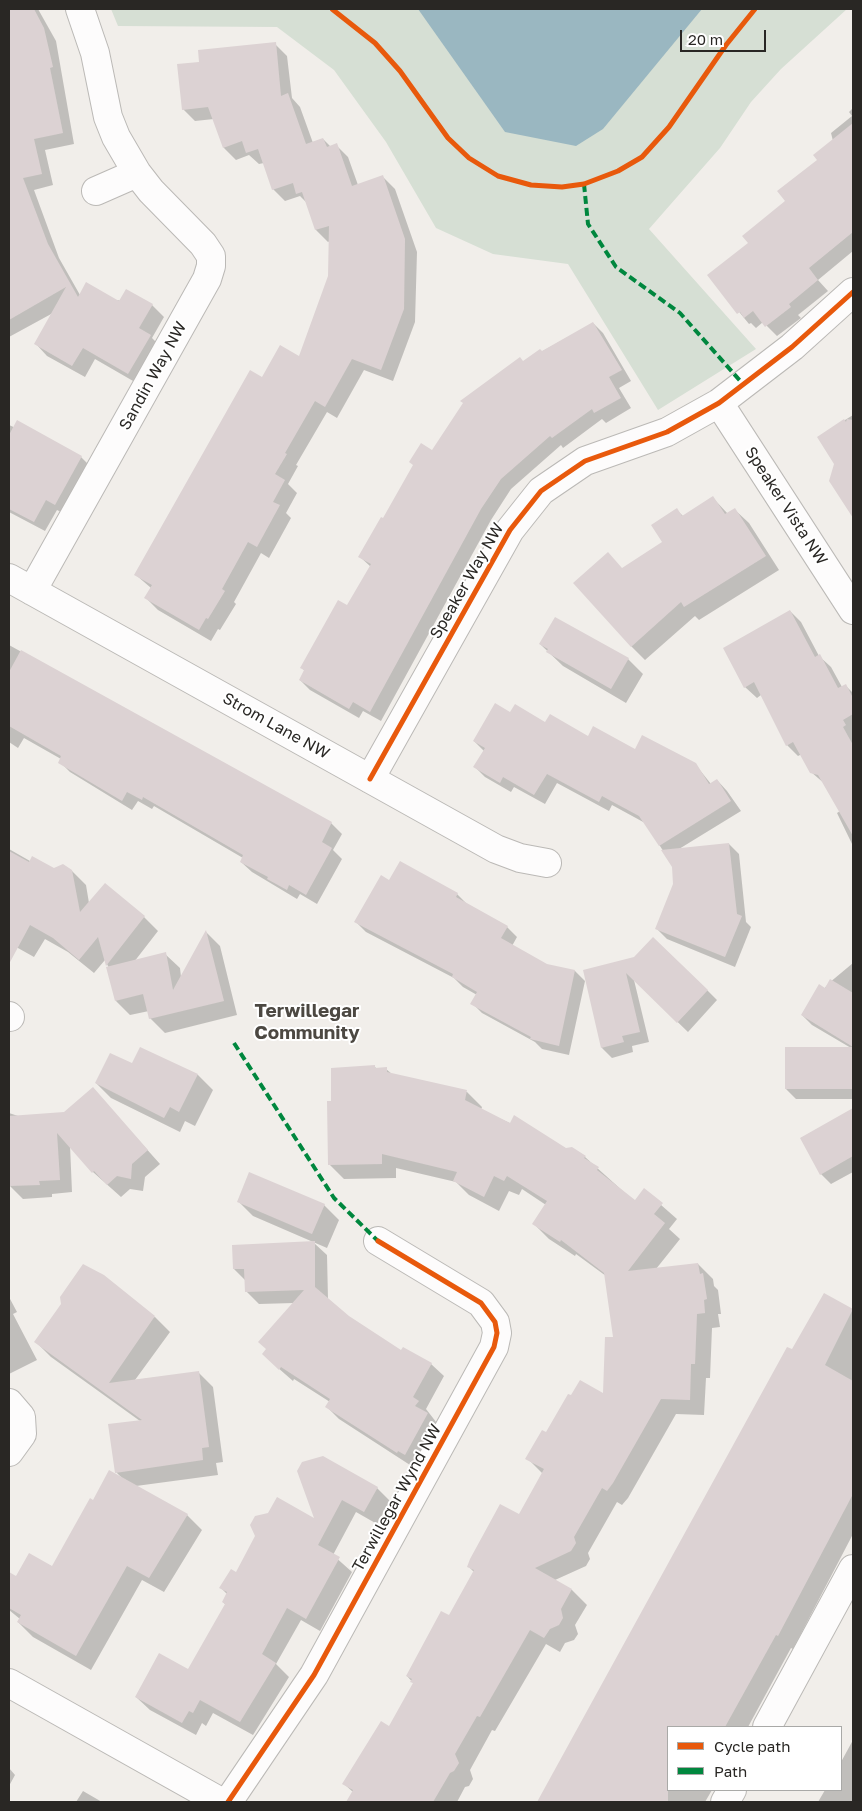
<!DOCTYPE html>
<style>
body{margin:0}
#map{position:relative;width:862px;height:1811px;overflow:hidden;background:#f1eeea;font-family:"Golos Text",sans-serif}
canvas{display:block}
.frame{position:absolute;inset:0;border:10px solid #292724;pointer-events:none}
.legend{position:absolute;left:667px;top:1726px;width:175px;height:65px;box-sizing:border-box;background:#fff;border:1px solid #a9a9a7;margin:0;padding:6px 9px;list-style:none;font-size:15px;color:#292724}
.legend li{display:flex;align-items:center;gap:10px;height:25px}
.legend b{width:25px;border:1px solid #a9a9a7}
.scale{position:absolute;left:680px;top:30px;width:86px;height:22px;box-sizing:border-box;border:2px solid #292724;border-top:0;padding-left:6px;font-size:15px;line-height:18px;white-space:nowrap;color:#292724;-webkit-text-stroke:4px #fff;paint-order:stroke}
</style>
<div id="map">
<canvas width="862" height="1811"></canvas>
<div class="frame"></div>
<ul class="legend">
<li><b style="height:6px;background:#e8590c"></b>Cycle path</li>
<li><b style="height:6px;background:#00873e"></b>Path</li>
</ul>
<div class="scale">20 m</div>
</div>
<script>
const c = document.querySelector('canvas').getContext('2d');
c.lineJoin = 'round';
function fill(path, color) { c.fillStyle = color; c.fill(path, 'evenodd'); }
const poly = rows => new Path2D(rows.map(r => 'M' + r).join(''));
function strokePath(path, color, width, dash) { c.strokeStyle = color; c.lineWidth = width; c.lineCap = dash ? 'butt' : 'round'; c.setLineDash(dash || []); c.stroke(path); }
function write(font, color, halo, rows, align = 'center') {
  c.font = font + ' "Golos Text",sans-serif'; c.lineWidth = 4; c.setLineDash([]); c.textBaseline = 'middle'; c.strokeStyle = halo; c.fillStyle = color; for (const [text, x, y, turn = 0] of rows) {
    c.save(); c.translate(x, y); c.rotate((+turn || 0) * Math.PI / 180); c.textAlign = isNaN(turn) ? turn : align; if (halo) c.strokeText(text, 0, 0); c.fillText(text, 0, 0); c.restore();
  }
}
fill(poly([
 [111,9,847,9,781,69,751,102,720,148,649,229,756,349,658,410,568,264,493,254,436,228,386,142,334,70,277,27,118,26]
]), '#d6dfd4');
fill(poly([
 [418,9,702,9,603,129,576,146,505,132]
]), '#9ab7c1');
fill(poly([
 [9,9,38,9,56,41,74,144,45,150,53,185,34,190,59,258,80,295,152,305,164,317,152,338,162,348,140,385,95,359,85,377,47,356,36,344,53,313,9,337],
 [275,44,287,56,292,98,300,107,313,143,323,139,331,147,336,145,348,157,358,185,383,177,395,189,417,252,415,322,393,381,364,370,337,418,327,412,296,465,298,466,288,484,297,493,286,513,291,518,269,558,261,553,234,602,236,604,220,630,218,629,211,641,158,610,146,598,151,588,136,575,263,379,300,358,330,276,330,241,328,242,316,230,307,203,300,196,285,201,273,189,264,163,259,164,249,155,236,160,224,148,214,119,195,121,183,109,201,63],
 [853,108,853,251,818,280,828,291,798,315,801,318,777,336,763,322,756,328,751,323,749,324,709,275,750,244,819,160,833,141,831,133,852,116,849,112],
 [593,323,603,333,631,381,619,388,631,408,606,423,602,419,563,448,561,445,511,489,491,520,381,721,363,711,359,718,310,690,300,680,305,671,302,668,348,607,371,567,359,556,432,452,523,362],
 [853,415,853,516,830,480,835,463,818,437],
 [9,425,81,457,91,467,65,514,57,510,45,531,9,512],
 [713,498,728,514,735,510,749,523,779,570,699,620,695,616,645,660,631,646,622,569,664,542,677,510,684,517],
 [790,611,801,622,819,656,831,667,842,687,845,685,853,693,853,846,837,813,840,811,825,784,811,772,802,754,798,756,787,745,761,695,757,698,745,687],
 [540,644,628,659,643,674,626,703,563,666],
 [9,645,331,823,342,834,333,850,342,859,317,904,300,894,297,899,252,872,241,862,243,858,154,806,152,809,138,801,132,810,70,772,60,762,61,759,24,738,18,748,9,742],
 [511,714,635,751,695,764,711,784,717,780,727,791,741,811,679,849,729,844,739,854,746,922,751,927,735,967,667,939,657,929,675,884,673,866,645,823,612,805,609,811,557,783,545,804,514,787,511,792,485,777,475,767,484,751,474,741],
 [9,849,30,861,53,869,72,871,86,885,89,903,144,917,158,931,134,962,165,954,180,968,181,977,206,932,220,946,237,1015,165,1033,150,1018,149,1011,130,1015,116,1001,107,968,109,968,105,960,94,973,68,952,45,939,34,957,9,943],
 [389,882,457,894,467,904,507,927,517,937,512,946,546,965,575,971,585,981,569,1055,542,1049,535,1042,482,1013,472,1003,477,995,463,987,454,978,366,932,356,922],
 [635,959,707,990,717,1000,688,1032,634,980,649,1042,632,1046,633,1052,612,1058,602,1048,584,971],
 [853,963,853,1099,796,1099,786,1089,851,1048,812,1025,802,1015,829,983],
 [140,1049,198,1075,213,1090,195,1126,185,1121,180,1132,111,1098,96,1083,132,1065],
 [375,1067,377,1069,386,1069,392,1074,467,1092,482,1107,481,1110,585,1157,635,1202,644,1190,677,1219,669,1229,680,1239,656,1269,698,1264,713,1279,714,1286,718,1290,721,1314,718,1314,720,1327,712,1328,710,1378,706,1378,704,1415,676,1414,628,1498,622,1505,617,1502,588,1553,590,1559,586,1566,555,1580,572,1590,587,1605,575,1625,578,1634,574,1640,565,1643,560,1652,546,1644,495,1731,492,1730,470,1770,473,1779,469,1786,465,1787,457,1802,347,1802,353,1792,344,1784,389,1728,414,1684,407,1676,449,1617,474,1572,469,1567,519,1516,543,1474,527,1458,547,1434,604,1396,614,1339,606,1276,576,1254,575,1256,549,1239,534,1224,546,1205,522,1189,519,1195,509,1191,499,1211,469,1195,456,1182,396,1168,396,1178,344,1179,329,1164,332,1102],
 [93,1089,160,1164,145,1177,143,1191,130,1189,121,1197,93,1172,70,1145,72,1192,52,1194,52,1197,23,1199,10,1186,9,1113,21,1117,65,1114],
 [853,1109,853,1172,831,1184,821,1174,801,1138],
 [238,1201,324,1205,339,1220,327,1248,253,1216],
 [314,1243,327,1255,328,1299,349,1317,402,1352,431,1364,444,1376,426,1409,440,1427,418,1467,411,1463,410,1465,339,1419,327,1407,330,1402,294,1379,293,1381,277,1367,294,1303,259,1304,246,1291,246,1281,234,1269],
 [824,1294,853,1310,853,1534,793,1649,791,1648,748,1727,668,1727,668,1790,712,1790,705,1802,538,1802,788,1348,793,1351],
 [9,1297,17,1312,13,1314,37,1360,9,1374],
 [155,1317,170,1332,135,1380,198,1372,213,1387,223,1462,216,1463,218,1475,136,1486,187,1515,202,1530,164,1592,142,1580,91,1670,33,1637,18,1622,20,1619,9,1610,9,1588,30,1555,53,1567,93,1502,121,1477,116,1472,140,1421,51,1357,36,1342],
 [299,1471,377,1488,390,1501,377,1524,356,1512,333,1555,352,1572,320,1631,301,1620,276,1664,289,1677,253,1735,213,1713,206,1726,202,1723,196,1735,150,1710,136,1697,189,1671,226,1605,223,1602,227,1594,221,1588,236,1573,316,1521],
 [853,1740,853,1802,818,1802,825,1790,841,1790,841,1762],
 [9,1768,15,1775,9,1786],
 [83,1791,102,1802,76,1802]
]), '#0003');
fill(poly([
 [9,9,34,9,44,28,53,67,50,68,63,133,34,139,42,174,23,178,48,244,78,297,86,282,119,301,126,289,153,304,139,328,151,335,128,374,83,348,72,366,34,344,66,287,9,320],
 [276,42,281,96,288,93,306,144,323,138,327,147,337,143,352,186,383,175,405,239,404,309,381,370,352,359,325,407,315,401,285,453,287,454,275,474,285,480,273,502,280,505,257,547,248,542,222,589,225,591,208,619,206,618,199,630,144,598,152,585,134,575,250,370,262,377,280,345,299,356,328,276,329,226,315,230,302,192,296,194,293,183,272,190,258,149,246,153,242,141,223,148,208,107,182,110,177,64,199,62,198,50],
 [853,123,853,232,809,268,818,280,789,304,791,307,765,327,753,311,744,318,740,312,737,314,707,275,748,243,742,236,785,201,777,191,817,160,813,155],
 [593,322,622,370,609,377,621,398,594,413,592,409,552,438,550,436,501,479,481,509,370,712,353,702,349,709,299,680,304,670,300,668,338,600,347,605,371,564,358,557,381,517,383,518,413,465,409,462,421,443,432,450,463,403,460,401,520,357,523,361,540,349,542,351],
 [844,419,846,422,847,419,853,420,853,518,829,481,834,464,817,437],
 [17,420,82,456,55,505,46,500,34,522,9,509,9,435],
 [713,496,725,514,735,508,766,556,684,607,681,602,631,647,573,583,608,552,622,568,662,542,651,525,677,508,682,516],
 [790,610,815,657,820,654,838,688,846,684,853,698,853,714,843,720,846,725,843,727,853,745,853,836,818,775,810,773,793,742,786,746,754,682,744,688,723,648],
 [555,617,629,658,611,689,546,652,548,649,539,644],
 [21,650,332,822,322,842,332,848,306,895,289,885,287,890,267,879,268,877,240,862,243,855,143,797,142,800,127,792,122,801,58,763,61,756,9,726,9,672],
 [495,703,510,712,515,704,545,722,550,714,588,736,593,726,635,749,642,735,696,763,709,784,717,779,731,801,659,846,639,816,602,796,599,802,547,774,534,795,503,777,500,783,473,767,485,748,473,741],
 [729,843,737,914,742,916,725,957,655,929,673,884,672,867,661,850],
 [9,851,29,862,32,856,54,868,63,864,72,870,80,912,105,883,145,916,106,966,98,937,79,960,53,938,30,925,9,964],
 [400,861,458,893,456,897,508,926,501,938,547,964,575,970,559,1046,530,1039,531,1037,470,1004,477,992,452,977,453,974,354,922,381,875,389,880],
 [206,930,224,1001,149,1019,143,994,115,1001,106,967,166,952,173,990],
 [653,937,708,990,677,1023,626,973,640,1032,622,1036,624,1042,601,1048,583,970,634,957],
 [830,979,853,993,853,1047,801,1015,819,984,825,988],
 [140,1047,198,1074,179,1112,170,1107,164,1118,95,1083,110,1053,132,1063],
 [785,1047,853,1047,853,1089,785,1089],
 [375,1065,375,1068,387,1067,387,1072,467,1090,465,1100,510,1123,514,1115,566,1148,572,1147,586,1156,584,1158,599,1167,597,1170,635,1200,644,1188,663,1203,654,1214,665,1223,628,1271,698,1263,700,1274,703,1273,707,1299,704,1300,705,1313,697,1314,695,1364,691,1364,690,1400,661,1399,613,1483,607,1491,602,1488,574,1537,576,1543,571,1551,535,1568,572,1589,561,1609,563,1618,559,1625,550,1629,544,1638,530,1630,480,1717,477,1716,455,1754,459,1763,454,1771,450,1773,433,1802,346,1802,353,1790,342,1784,381,1721,389,1726,413,1683,410,1682,412,1679,406,1676,441,1611,449,1615,474,1570,467,1567,470,1559,500,1504,519,1514,544,1469,525,1459,542,1430,546,1432,568,1394,571,1395,580,1380,603,1393,605,1337,613,1337,604,1273,561,1240,560,1242,532,1224,547,1201,507,1176,504,1181,494,1176,484,1197,453,1181,457,1172,382,1154,382,1164,328,1165,327,1101,331,1101,331,1068],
 [93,1087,148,1150,132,1164,131,1179,117,1176,107,1185,94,1171,92,1173,57,1133,60,1180,39,1181,40,1185,9,1186,9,1116,64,1112],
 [853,1108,853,1156,820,1175,800,1138],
 [249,1172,325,1204,312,1234,237,1202],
 [315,1241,315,1287,349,1316,401,1350,403,1347,432,1363,413,1397,419,1401,415,1406,428,1413,405,1455,398,1451,397,1453,325,1407,330,1399,281,1367,279,1370,262,1354,266,1349,258,1342,304,1290,245,1292,244,1269,233,1269,232,1245],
 [83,1264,104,1275,155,1316,109,1383,199,1371,209,1447,202,1448,203,1460,115,1473,108,1424,142,1420,34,1342,61,1304,60,1297],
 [824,1293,853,1309,825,1365,853,1381,853,1494,778,1636,776,1635,725,1727,668,1727,668,1802,537,1802,787,1347,792,1349],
 [323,1456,378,1487,364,1512,342,1500,318,1545,340,1557,306,1619,287,1608,262,1654,276,1663,240,1722,200,1700,193,1713,189,1711,182,1723,135,1697,159,1653,188,1669,225,1604,222,1602,227,1592,219,1588,231,1569,236,1572,255,1536,250,1525,255,1516,268,1513,277,1497,314,1518,297,1471,302,1462],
 [109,1470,188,1514,149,1578,127,1566,76,1656,17,1622,21,1615,9,1608,9,1572,16,1576,29,1553,52,1566,90,1498,93,1500]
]), '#dcd2d3');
const minor = poly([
 [96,191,137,173],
 [719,403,853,610],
 [9,578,496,849,520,858,547,863],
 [32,591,207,279,211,266,211,256,203,244,151,191,137,173,116,137,108,117,95,53,80,9],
 [370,779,510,530,541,491,585,461,667,432,719,403,792,347,853,292],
 [9,1016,10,1017],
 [9,1403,21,1417,22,1434,9,1452],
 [9,1683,221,1802],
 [767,1727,853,1569],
 [228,1802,314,1675,494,1347,497,1333,495,1322,481,1303,378,1241],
 [725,1802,732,1790]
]);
strokePath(minor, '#bbb9b6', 30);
strokePath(minor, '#fdfcfc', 28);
strokePath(poly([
 [584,184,588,224,616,267,680,313,743,384],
 [234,1043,334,1198,378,1241]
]), '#00873e', 4, [8, 4]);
strokePath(poly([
 [332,9,375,43,400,71,448,138,469,158,498,176,531,185,562,187,584,184,618,171,642,157,669,127,726,45,755,9],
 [370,779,510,530,541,491,585,461,667,432,719,403,792,347,853,292],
 [228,1802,314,1675,494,1347,497,1333,495,1322,481,1303,378,1241]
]), '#e8590c', 5);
write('16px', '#292724', '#fff', [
 ["Sandin Way NW",153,376,-61],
 ["Speaker Vista NW",786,506,57],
 ["Speaker Way NW",467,581,-60],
 ["Strom Lane NW",276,726,29],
 ["Terwillegar Wynd NW",397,1498,-61]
]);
write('bold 19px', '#4c4842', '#fff', [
 ["Terwillegar",307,1011],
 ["Community",307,1033]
]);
</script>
